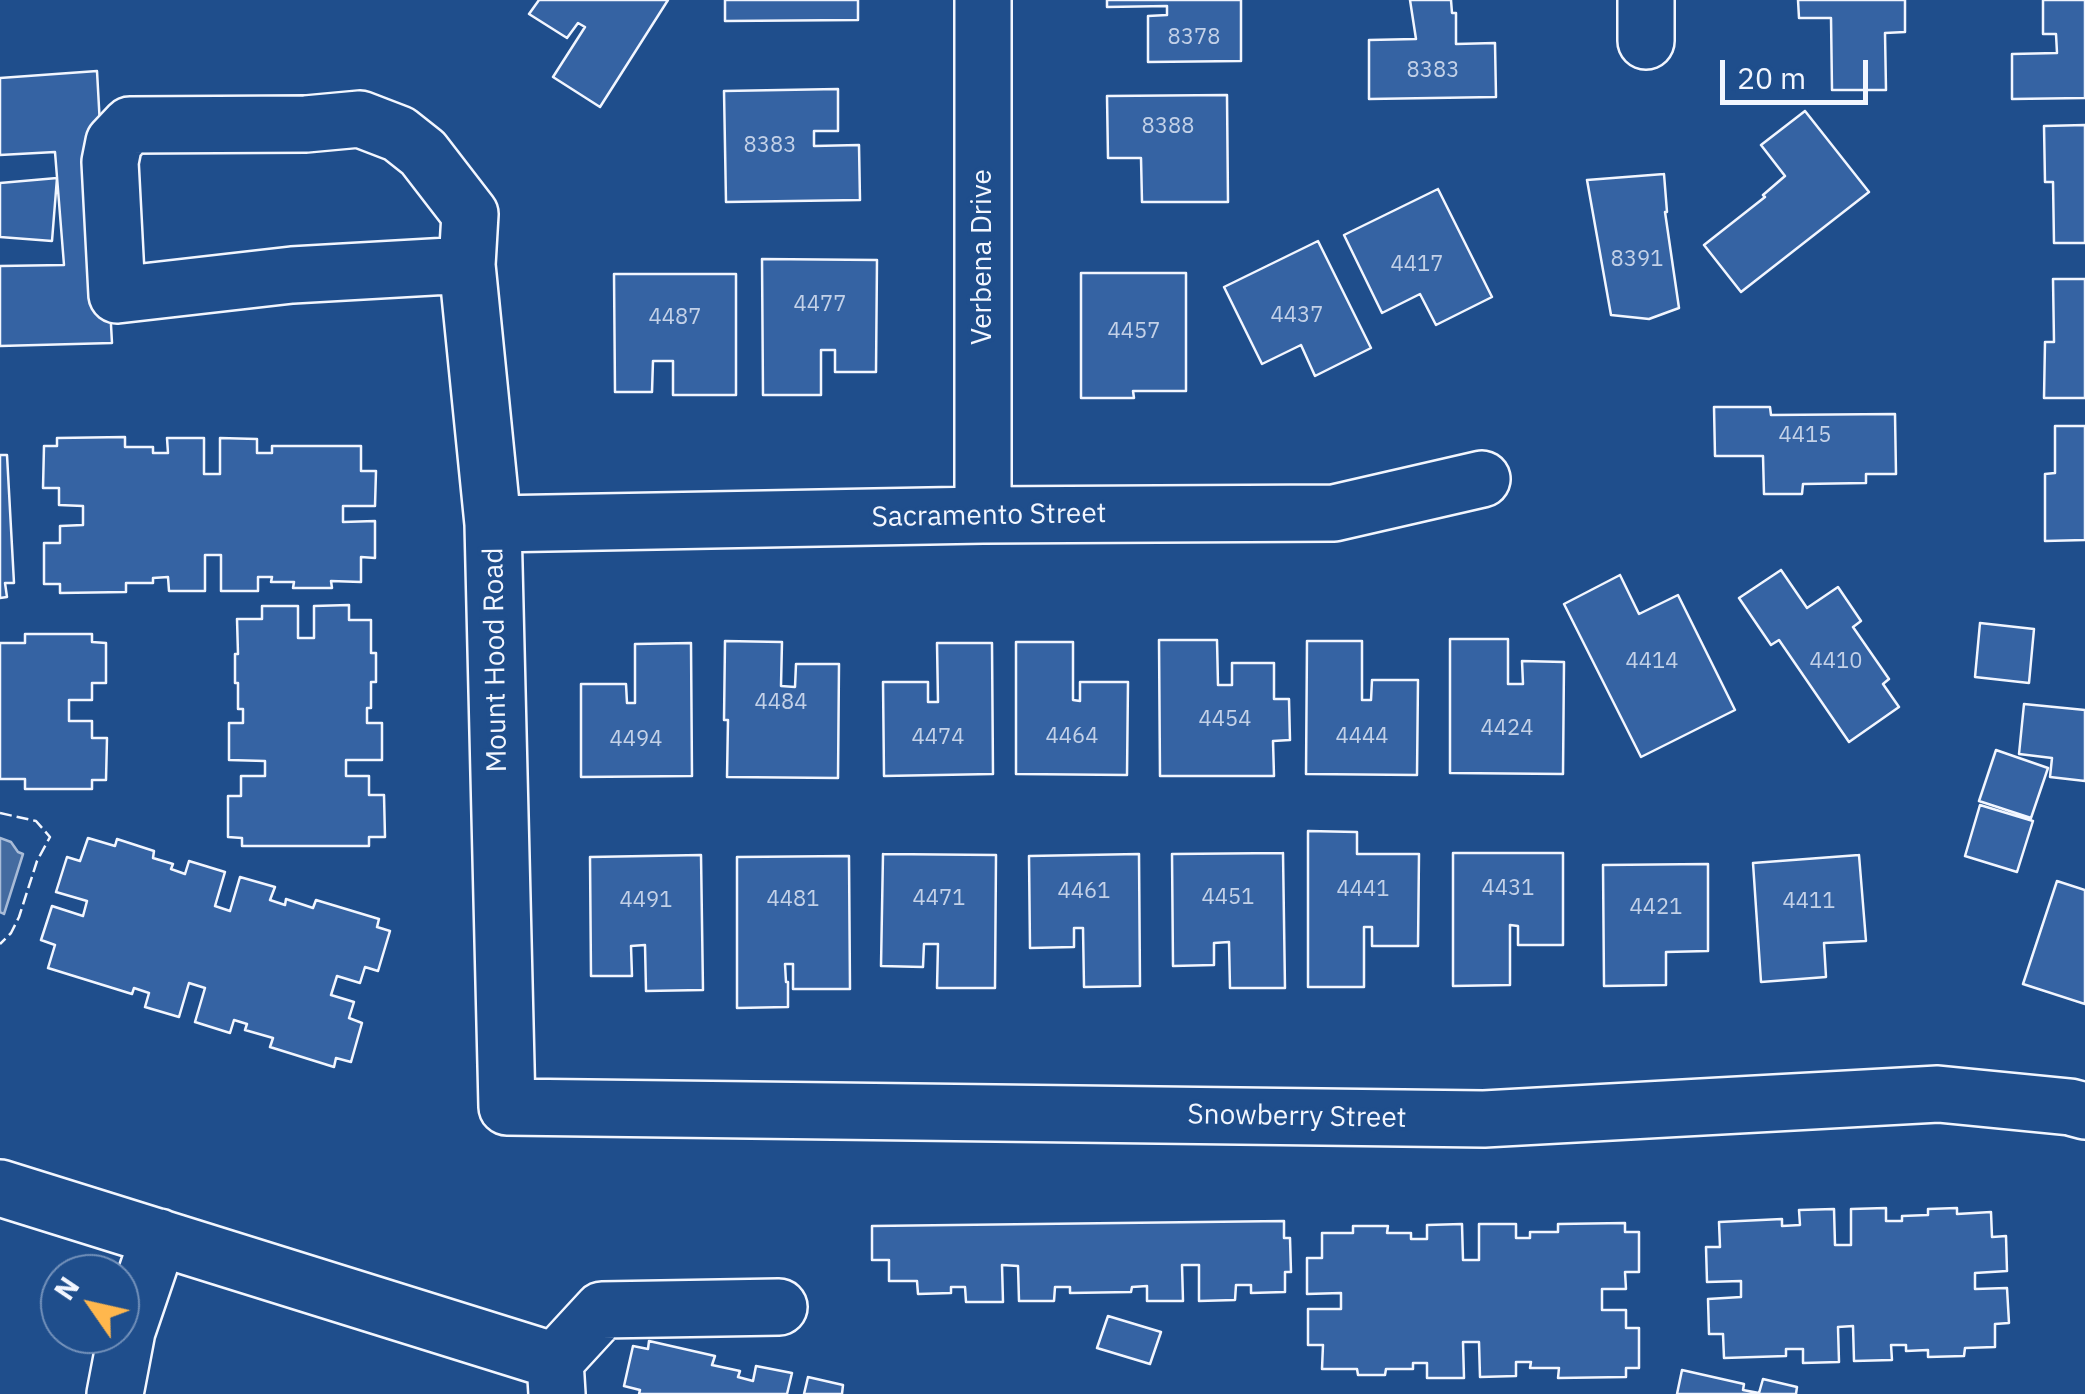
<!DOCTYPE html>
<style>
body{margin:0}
#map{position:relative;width:2085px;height:1394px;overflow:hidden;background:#1f4e8c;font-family:"IBM Plex Sans",sans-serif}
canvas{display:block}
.north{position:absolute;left:40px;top:1254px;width:100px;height:100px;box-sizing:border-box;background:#1f4e8c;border:2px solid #7391ba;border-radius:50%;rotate:304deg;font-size:28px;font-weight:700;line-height:40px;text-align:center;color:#f2f6ff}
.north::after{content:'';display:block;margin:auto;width:35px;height:45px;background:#ffb74d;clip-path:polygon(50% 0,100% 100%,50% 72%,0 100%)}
.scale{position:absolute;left:1720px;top:60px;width:148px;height:45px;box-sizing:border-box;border:5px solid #f2f6ff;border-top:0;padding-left:12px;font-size:30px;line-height:35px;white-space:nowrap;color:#f2f6ff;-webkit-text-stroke:8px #1f4e8c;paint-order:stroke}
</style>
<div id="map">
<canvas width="2085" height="1394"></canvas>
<div class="north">N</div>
<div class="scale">20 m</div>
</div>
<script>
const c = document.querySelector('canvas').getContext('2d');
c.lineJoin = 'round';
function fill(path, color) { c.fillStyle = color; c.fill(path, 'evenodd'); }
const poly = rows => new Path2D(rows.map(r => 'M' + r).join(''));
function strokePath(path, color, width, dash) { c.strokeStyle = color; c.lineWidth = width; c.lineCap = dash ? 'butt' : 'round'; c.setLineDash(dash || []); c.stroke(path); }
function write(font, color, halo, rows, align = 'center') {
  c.font = font + ' "IBM Plex Sans",sans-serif'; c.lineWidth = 8; c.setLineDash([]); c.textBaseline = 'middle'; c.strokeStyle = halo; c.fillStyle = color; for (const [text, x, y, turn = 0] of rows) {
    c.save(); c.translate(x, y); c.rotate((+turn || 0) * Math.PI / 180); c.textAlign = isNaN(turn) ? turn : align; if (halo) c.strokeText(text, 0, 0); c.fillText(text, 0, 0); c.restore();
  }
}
const water = poly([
 [0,838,11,842,18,852,23,854,4,914,0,912,0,838]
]);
fill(water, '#446ba0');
strokePath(water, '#a8bbd7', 2.5);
const building = poly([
 [539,0,668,0,600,107,553,77,585,27,578,23,567,38,529,14,539,0],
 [725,0,858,0,858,20,725,21,725,0],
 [1107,0,1241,0,1241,61,1148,62,1148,16,1167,15,1167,6,1107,7,1107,0],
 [1410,0,1451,0,1452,13,1456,13,1456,44,1495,43,1496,97,1369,99,1369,40,1416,39,1410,0],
 [1798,0,1905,0,1905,32,1885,33,1886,90,1832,90,1831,18,1799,18,1798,0],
 [2043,0,2085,0,2085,98,2012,99,2012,54,2057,53,2056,34,2043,34,2043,0],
 [97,71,112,343,0,346,0,266,64,265,55,152,0,155,0,78,97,71],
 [838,89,838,131,814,131,814,146,859,145,860,200,726,202,724,91,838,89],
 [1227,95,1228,202,1142,202,1141,158,1108,158,1107,96,1227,95],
 [1805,111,1869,192,1741,292,1704,245,1765,197,1763,195,1785,176,1761,145,1805,111],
 [2085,125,2085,243,2054,243,2053,182,2045,182,2044,126,2085,125],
 [1664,174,1667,212,1665,212,1679,308,1649,319,1611,315,1587,180,1664,174],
 [57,178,52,241,0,237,0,183,57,178],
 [1438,189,1492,297,1436,325,1420,294,1382,313,1344,235,1438,189],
 [1318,241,1371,348,1315,376,1301,345,1262,364,1224,287,1318,241],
 [762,259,877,260,876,372,835,372,835,350,821,350,821,395,763,395,762,259],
 [1081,273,1186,273,1186,391,1133,391,1134,398,1081,398,1081,273],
 [614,274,736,274,736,395,673,395,673,361,653,361,652,392,615,392,614,274],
 [2053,279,2085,279,2085,398,2044,398,2045,342,2054,342,2053,279],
 [1714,407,1770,407,1771,415,1895,414,1896,474,1866,474,1866,483,1803,484,1802,494,1764,494,1763,456,1715,456,1714,407],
 [2055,426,2085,426,2085,540,2045,541,2045,474,2055,473,2055,426],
 [125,437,125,447,153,447,153,453,168,453,167,438,204,438,204,474,220,474,220,438,257,439,257,453,272,453,272,446,361,446,361,471,376,471,375,506,343,506,343,522,375,521,375,558,361,557,361,582,331,581,332,588,293,588,294,582,271,582,272,577,258,577,258,591,221,591,221,555,205,555,205,591,169,591,168,577,153,578,153,583,126,583,126,592,60,593,60,584,44,584,44,543,60,543,60,526,83,525,83,506,59,505,59,488,43,488,44,446,57,446,57,438,125,437],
 [0,455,7,455,14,583,5,583,7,597,0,598,0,455],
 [1781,570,1807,608,1838,587,1861,621,1853,627,1889,679,1883,684,1899,707,1849,742,1779,640,1771,645,1739,598,1781,570],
 [1620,575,1639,614,1678,595,1735,710,1641,757,1564,604,1620,575],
 [349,605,349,620,371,620,371,653,376,653,376,682,371,682,371,708,367,708,367,723,382,723,382,760,346,760,346,776,369,776,369,795,384,795,385,837,369,837,369,846,242,846,242,838,228,837,228,796,241,796,241,776,265,776,265,761,229,760,229,723,243,723,243,709,238,709,238,683,235,683,235,654,238,654,237,619,262,619,262,606,298,606,298,638,314,638,314,606,349,605],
 [1980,623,2034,629,2029,683,1975,677,1980,623],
 [25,634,92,634,92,642,106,643,106,683,92,683,92,700,69,700,69,721,92,721,92,738,107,738,106,780,92,780,92,789,25,789,25,779,0,779,0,643,25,643,25,634],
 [1450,639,1508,639,1508,684,1523,684,1522,661,1564,662,1563,774,1450,773,1450,639],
 [1159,640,1217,640,1218,685,1232,685,1232,663,1274,663,1274,699,1289,699,1290,740,1273,741,1274,776,1160,776,1159,640],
 [725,641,782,642,781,686,795,687,796,664,839,664,838,778,727,777,728,720,724,720,725,641],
 [1307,641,1362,641,1362,700,1371,700,1372,680,1418,680,1417,775,1306,774,1307,641],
 [1016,642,1073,642,1073,700,1080,701,1080,682,1128,682,1127,775,1016,774,1016,642],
 [691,643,692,776,581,777,581,684,626,684,627,703,635,703,635,644,691,643],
 [937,643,992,643,993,774,884,776,883,682,928,682,928,702,938,702,937,643],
 [2024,704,2085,710,2085,781,2050,777,2052,758,2019,754,2024,704],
 [1996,750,2048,768,2031,818,1979,801,1996,750],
 [1980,805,2033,821,2017,872,1965,856,1980,805],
 [1308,831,1357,832,1357,854,1419,854,1418,946,1372,946,1372,927,1364,927,1364,987,1308,987,1308,831],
 [88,838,115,846,117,839,154,851,153,858,173,864,171,869,185,874,189,861,225,872,215,906,230,911,240,877,275,887,270,900,285,905,286,899,313,908,316,900,379,919,377,927,390,931,378,971,365,967,360,983,337,976,331,995,354,1002,349,1018,362,1023,351,1062,336,1058,334,1067,270,1047,273,1038,245,1030,247,1024,234,1020,230,1033,195,1022,205,988,189,983,179,1017,145,1007,149,993,134,988,132,994,48,968,55,945,41,940,52,906,83,916,87,901,56,892,67,857,80,861,88,838],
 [1283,853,1285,988,1230,988,1229,942,1214,943,1214,965,1173,966,1172,854,1283,853],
 [1453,853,1563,853,1563,945,1518,945,1518,926,1510,925,1510,985,1453,986,1453,853],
 [883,854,996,855,995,988,937,988,938,944,924,944,923,967,881,966,883,854],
 [1139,854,1140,986,1084,987,1083,928,1074,928,1074,947,1030,948,1029,856,1139,854],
 [701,855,703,990,646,991,645,945,631,946,632,976,591,976,590,857,701,855],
 [1859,855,1866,941,1824,943,1826,977,1761,982,1753,863,1859,855],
 [849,856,850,989,793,989,793,964,785,964,786,982,788,982,788,1007,737,1008,737,857,849,856],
 [1708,864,1708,951,1666,952,1666,985,1604,986,1603,865,1708,864],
 [2057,881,2085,890,2085,1004,2023,984,2057,881],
 [1886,1208,1886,1221,1902,1221,1902,1216,1928,1215,1928,1209,1957,1208,1957,1214,1991,1212,1992,1237,2006,1236,2007,1271,1975,1273,1975,1289,2007,1288,2009,1323,1995,1324,1995,1347,1965,1348,1964,1356,1928,1357,1928,1350,1906,1351,1906,1345,1891,1345,1892,1360,1854,1361,1853,1326,1838,1327,1839,1362,1803,1363,1803,1349,1786,1349,1786,1356,1724,1358,1723,1334,1709,1334,1708,1299,1741,1297,1741,1281,1707,1282,1706,1247,1720,1247,1719,1222,1782,1219,1782,1226,1800,1225,1799,1210,1834,1209,1835,1245,1851,1245,1851,1209,1886,1208],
 [1284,1221,1284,1238,1290,1238,1291,1272,1285,1272,1285,1292,1251,1293,1251,1285,1236,1285,1235,1300,1199,1301,1199,1265,1182,1265,1183,1301,1147,1301,1147,1286,1132,1287,1131,1292,1070,1293,1070,1287,1055,1287,1054,1301,1019,1301,1018,1266,1002,1265,1003,1302,966,1302,965,1287,951,1287,951,1293,918,1294,917,1281,889,1281,889,1260,872,1260,872,1226,1284,1221],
 [1625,1223,1625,1232,1639,1232,1639,1272,1625,1272,1626,1289,1602,1289,1602,1310,1626,1310,1626,1328,1639,1328,1639,1368,1626,1368,1626,1377,1558,1378,1559,1368,1530,1368,1531,1362,1516,1362,1516,1376,1480,1377,1479,1342,1463,1342,1464,1378,1427,1378,1427,1363,1413,1363,1413,1369,1386,1369,1385,1375,1358,1375,1357,1369,1322,1369,1323,1345,1308,1345,1308,1309,1341,1309,1341,1293,1307,1294,1307,1258,1322,1258,1322,1233,1353,1233,1353,1226,1388,1226,1387,1233,1411,1233,1411,1239,1427,1239,1427,1225,1462,1224,1463,1260,1479,1260,1479,1224,1516,1224,1516,1238,1530,1238,1530,1232,1558,1232,1558,1224,1625,1223],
 [1108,1316,1161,1332,1150,1364,1097,1348,1108,1316],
 [649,1341,715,1356,712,1365,740,1371,738,1377,753,1381,756,1366,792,1373,787,1394,639,1394,640,1390,624,1386,633,1346,648,1349,649,1341],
 [1682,1370,1744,1384,1743,1390,1759,1393,1763,1379,1797,1387,1796,1394,1677,1394,1682,1370],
 [808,1377,843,1385,842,1394,804,1394,808,1377]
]);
fill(building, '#3563a3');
strokePath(building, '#f2f6ff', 2.5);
const minor = poly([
 [983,0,983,515],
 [1646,41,1646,0],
 [467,265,292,275,117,295,110,162,114,142,130,125,306,124,360,119,399,134,423,153,470,214,467,265,493,524,507,1107,1484,1119,1938,1094,2070,1107,2085,1111],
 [493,524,983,515,1334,513,1482,479],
 [0,1188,555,1361,557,1394],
 [555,1361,602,1310,779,1307],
 [115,1394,127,1331,159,1237]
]);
strokePath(minor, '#f2f6ff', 60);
strokePath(minor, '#1f4e8c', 55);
strokePath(poly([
 [0,813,36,821,50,837,37,861,19,917,11,933,0,944]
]), '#f2f6ff', 2.5, [12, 5]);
write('22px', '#c3d1e8', null, [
 ["8378",1194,38],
 ["8383",1433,71],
 ["8388",1168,127],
 ["8383",770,146],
 ["8391",1637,260],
 ["4417",1417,265],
 ["4477",820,305],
 ["4437",1297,316],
 ["4487",675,318],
 ["4457",1134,332],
 ["4415",1805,436],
 ["4414",1652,662],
 ["4410",1836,662],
 ["4484",781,703],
 ["4454",1225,720],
 ["4424",1507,729],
 ["4464",1072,737],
 ["4444",1362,737],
 ["4474",938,738],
 ["4494",636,740],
 ["4431",1508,889],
 ["4441",1363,890],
 ["4461",1084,892],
 ["4451",1228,898],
 ["4471",939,899],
 ["4481",793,900],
 ["4491",646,901],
 ["4411",1809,902],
 ["4421",1656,908]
]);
write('28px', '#f2f6ff', '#1f4e8c', [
 ["Verbena Drive",983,257,-90],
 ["Sacramento Street",989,516,-1],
 ["Mount Hood Road",496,660,-91],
 ["Snowberry Street",1297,1117,1]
]);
</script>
